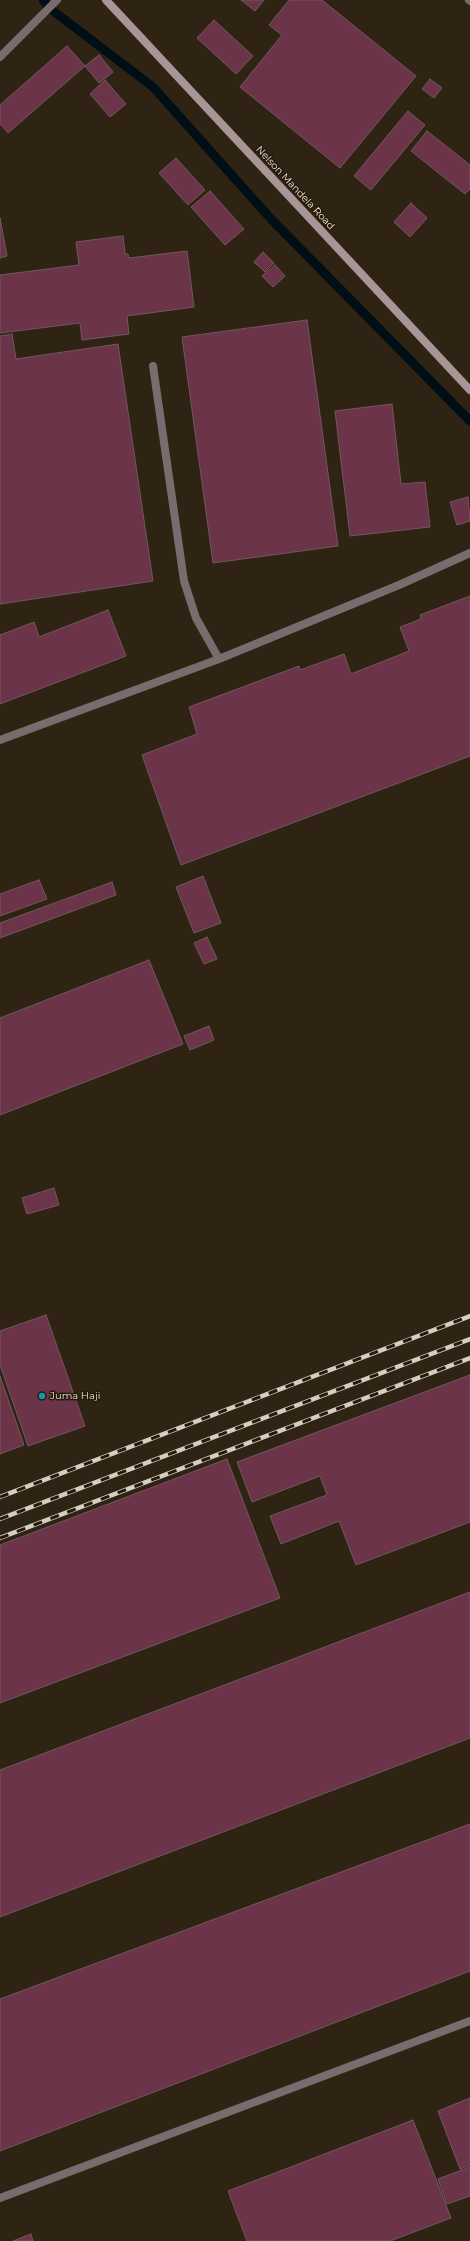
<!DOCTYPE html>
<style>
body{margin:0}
canvas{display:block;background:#2f2413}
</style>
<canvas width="470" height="2241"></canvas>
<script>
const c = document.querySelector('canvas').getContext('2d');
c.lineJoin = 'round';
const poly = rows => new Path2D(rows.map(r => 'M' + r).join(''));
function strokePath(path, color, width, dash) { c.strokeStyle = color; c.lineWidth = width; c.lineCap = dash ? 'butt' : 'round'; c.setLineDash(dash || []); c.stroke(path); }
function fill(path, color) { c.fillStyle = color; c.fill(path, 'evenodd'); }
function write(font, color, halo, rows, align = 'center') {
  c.font = font + ' Montserrat,sans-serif'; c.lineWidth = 3; c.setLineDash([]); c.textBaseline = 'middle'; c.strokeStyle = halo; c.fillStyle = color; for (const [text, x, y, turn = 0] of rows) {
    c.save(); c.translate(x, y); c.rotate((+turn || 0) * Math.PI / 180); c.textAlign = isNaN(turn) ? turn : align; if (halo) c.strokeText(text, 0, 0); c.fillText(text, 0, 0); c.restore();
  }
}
strokePath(poly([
 [43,0,48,7,153,87,272,220,470,421]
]), '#000e16', 9);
const building = poly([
 [241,0,264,0,255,11,241,0],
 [289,0,322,0,416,76,340,168,240,87,282,35,269,25,289,0],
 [214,20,253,56,236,74,197,38,214,20],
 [67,46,85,66,8,133,0,124,0,105,67,46],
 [99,55,113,72,99,83,85,66,99,55],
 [430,79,442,88,434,98,422,89,430,79],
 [105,80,126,104,110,117,90,94,105,80],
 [408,111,425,125,371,190,354,176,408,111],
 [427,131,470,165,470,189,465,194,411,151,427,131],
 [176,158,205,190,188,205,159,173,176,158],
 [210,191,244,229,225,245,191,207,210,191],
 [411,203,427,218,410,237,394,222,411,203],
 [0,218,7,256,0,258,0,218],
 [123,236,125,254,128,254,129,258,187,251,194,307,127,316,129,334,82,340,80,323,0,333,0,275,79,265,76,242,123,236],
 [263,252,274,263,265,272,254,262,263,252],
 [275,265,285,276,273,287,262,276,275,265],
 [307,320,338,546,213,563,182,337,307,320],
 [12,334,16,359,118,344,153,581,0,604,0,336,12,334],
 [392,404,401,484,425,482,430,527,350,536,335,411,392,404],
 [468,497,470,521,457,525,450,502,468,497],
 [470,596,470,756,181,865,142,755,197,734,189,707,299,666,300,670,344,654,351,674,409,651,400,627,421,619,420,615,470,596],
 [108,610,126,656,0,704,0,635,34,622,39,637,108,610],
 [203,876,221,923,194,933,176,887,203,876],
 [39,880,47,899,0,916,0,894,39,880],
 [112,882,116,895,0,938,0,923,112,882],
 [207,937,217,959,204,964,194,943,207,937],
 [149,960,183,1044,0,1115,0,1018,149,960],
 [209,1026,214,1040,190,1050,184,1036,209,1026],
 [54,1188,59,1205,27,1214,22,1198,54,1188],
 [46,1315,85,1426,28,1446,0,1365,0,1331,46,1315],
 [470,1375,470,1522,356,1565,339,1521,281,1544,270,1516,327,1495,320,1476,252,1502,237,1462,470,1375],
 [0,1376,24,1445,0,1454,0,1376],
 [227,1459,280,1598,0,1703,0,1545,227,1459],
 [470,1592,470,1738,0,1917,0,1770,470,1592],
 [470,1824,470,1971,0,2151,0,1999,470,1824],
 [470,2098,470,2165,460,2169,438,2111,470,2098],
 [413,2120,451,2218,390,2241,247,2241,228,2191,413,2120],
 [470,2167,470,2196,447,2204,438,2179,470,2167],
 [31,2234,33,2241,13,2241,31,2234]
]);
fill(building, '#6b3448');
strokePath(building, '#70585f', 1);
strokePath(poly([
 [469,0,470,1],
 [0,57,57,0],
 [153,366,184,581,196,618,219,659],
 [0,740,219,659,399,585,470,553],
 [0,2198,470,2021]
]), '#786d6e', 8);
strokePath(poly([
 [106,0,470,390]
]), '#a79597', 8);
const rail = poly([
 [0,1497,470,1316],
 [0,1519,470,1339],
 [0,1538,470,1358]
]);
strokePath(rail, '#d6cdc3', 4.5);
strokePath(rail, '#251a0a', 3, [9]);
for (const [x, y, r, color] of [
 [42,1396,4,"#0f9aa8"]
]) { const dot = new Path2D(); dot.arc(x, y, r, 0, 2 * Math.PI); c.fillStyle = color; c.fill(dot); strokePath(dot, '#251a0a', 1.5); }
write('10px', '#ebe3d9', '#251a0a', [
 ["Nelson Mandela Road",295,188,47]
]);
write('10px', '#ebe3d9', '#251a0a', [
 ["Juma Haji",50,1396]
], 'left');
</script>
